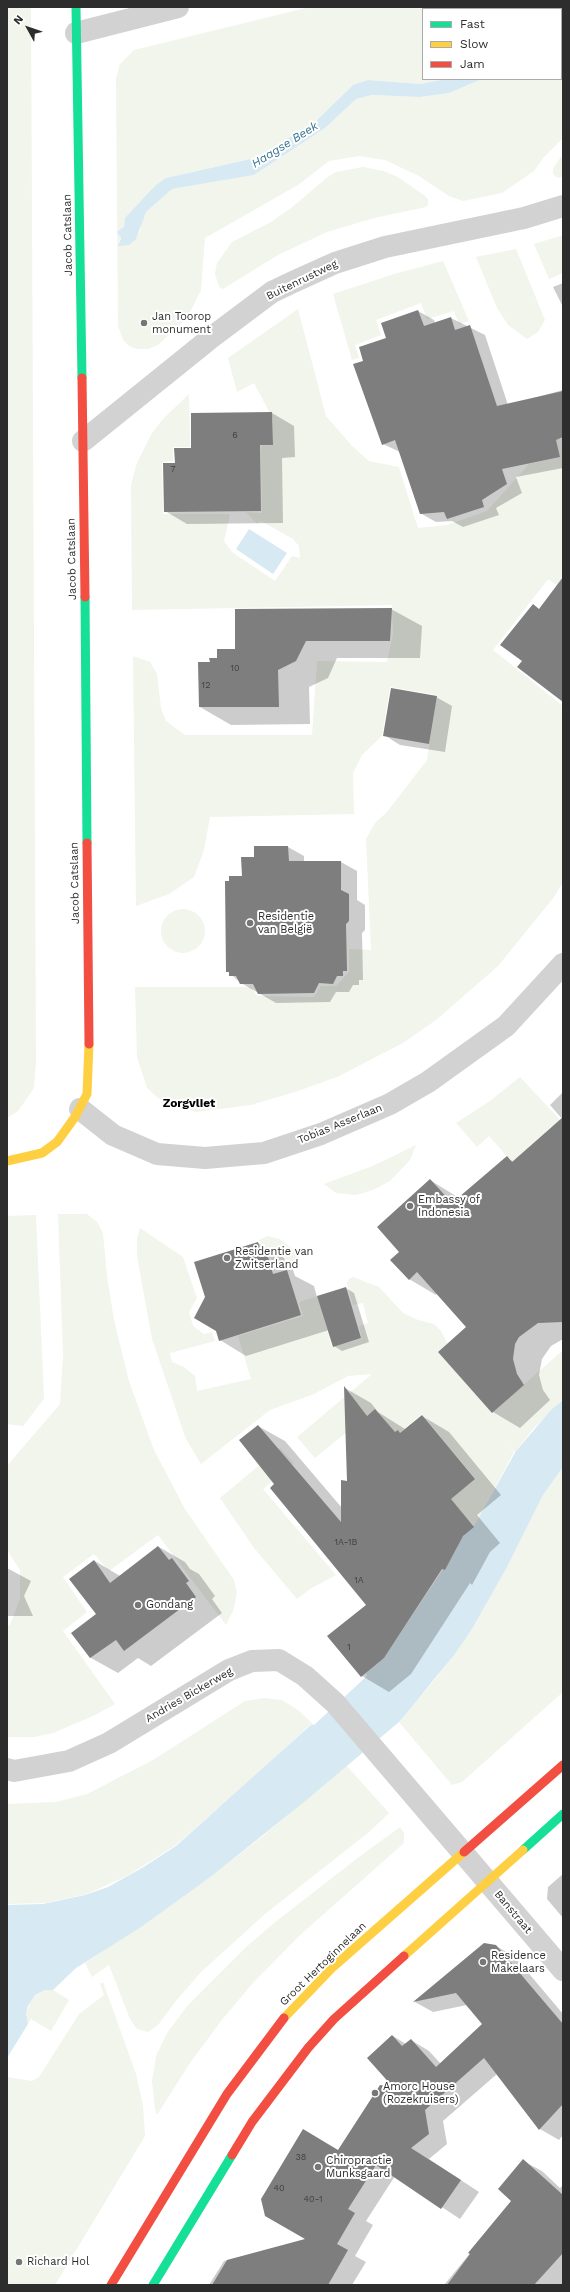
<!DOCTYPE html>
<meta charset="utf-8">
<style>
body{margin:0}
#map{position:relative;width:570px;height:2292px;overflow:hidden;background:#fff;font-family:"Work Sans",sans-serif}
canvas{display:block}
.frame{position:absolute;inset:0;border:8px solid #2d2d2d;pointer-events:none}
.legend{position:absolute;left:422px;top:8px;width:140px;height:72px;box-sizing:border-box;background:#fff;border:1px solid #ababab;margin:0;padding:5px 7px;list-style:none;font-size:12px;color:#2d2d2d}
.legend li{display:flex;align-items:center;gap:8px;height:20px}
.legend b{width:20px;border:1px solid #ababab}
.north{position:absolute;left:8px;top:8px;width:40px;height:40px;-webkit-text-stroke:3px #fff;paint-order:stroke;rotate:310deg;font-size:11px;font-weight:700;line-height:16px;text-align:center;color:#2d2d2d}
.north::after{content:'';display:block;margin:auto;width:14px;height:18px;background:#2d2d2d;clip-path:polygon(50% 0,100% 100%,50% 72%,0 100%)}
</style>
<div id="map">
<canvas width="570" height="2292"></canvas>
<div class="frame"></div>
<ul class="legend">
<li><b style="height:5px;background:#16e098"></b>Fast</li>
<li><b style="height:5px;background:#ffcf43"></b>Slow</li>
<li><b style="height:5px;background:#f24e42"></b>Jam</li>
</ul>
<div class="north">N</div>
</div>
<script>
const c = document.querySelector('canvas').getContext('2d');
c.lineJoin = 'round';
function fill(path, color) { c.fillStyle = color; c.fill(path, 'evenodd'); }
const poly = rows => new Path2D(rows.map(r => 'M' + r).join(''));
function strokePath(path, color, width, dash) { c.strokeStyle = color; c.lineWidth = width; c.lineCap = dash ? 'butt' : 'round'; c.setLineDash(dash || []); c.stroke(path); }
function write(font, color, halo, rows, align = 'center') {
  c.font = font + ' "Work Sans",sans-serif'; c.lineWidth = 4; c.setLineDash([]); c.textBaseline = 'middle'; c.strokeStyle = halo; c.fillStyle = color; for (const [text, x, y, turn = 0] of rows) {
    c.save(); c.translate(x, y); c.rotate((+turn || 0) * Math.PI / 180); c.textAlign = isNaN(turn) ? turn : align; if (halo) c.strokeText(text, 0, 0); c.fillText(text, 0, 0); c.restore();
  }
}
fill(poly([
 [7,7,31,7,36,1062,34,1088,18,1111,7,1118],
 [310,7,563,7,563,32,561,33,561,9,423,9,423,79,446,79,420,84,368,80,353,85,317,120,259,157,166,178,125,223,118,246,140,232,141,222,146,212,172,189,254,175,325,128,356,99,372,95,420,97,449,93,482,79,561,79,561,46,563,45,563,138,544,157,534,171,502,193,463,201,449,196,419,176,385,160,359,156,329,161,298,185,205,238,201,290,187,318,158,345,148,349,137,349,129,346,123,340,118,326,116,78,120,64,134,50],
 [563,154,563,176,558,178,553,174,553,168],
 [363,167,383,171,398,177,425,196,428,199,428,205,426,207,374,218,327,232,278,255,223,289,219,287,215,274,217,263,232,242,271,222,291,208,329,176,336,172],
 [563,235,563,273,549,279,534,244],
 [516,249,545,320,538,332,527,339,508,325,497,308,476,257],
 [443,261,469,321,459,324,454,311,427,319,421,303,376,320,381,335,355,345,359,358,352,360,333,294,394,274],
 [298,309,326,416,352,446,369,461,399,467,418,528,447,525,487,511,529,464,560,457,556,440,563,438,563,590,548,579,493,650,563,706,563,882,554,897,498,966,436,1020,403,1043,337,1077,298,1091,251,1105,196,1112,158,1098,147,1088,137,1057,135,987,251,987,257,996,314,997,321,986,336,986,349,972,349,949,371,950,366,839,375,823,387,812,427,760,437,695,390,687,382,736,362,755,353,773,354,814,210,817,204,850,194,877,169,894,136,906,133,656,150,662,157,674,161,708,166,721,185,735,312,735,317,661,387,662,393,634,392,605,132,610,131,485,137,463,152,433,163,419,189,394,190,447,173,447,173,461,162,462,163,514,230,514,224,541,232,552,275,581,292,556,300,558,299,546,293,539,261,521,257,524,246,512,262,513,261,446,273,445,273,419,254,383,237,392,228,358],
 '161 931a22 22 0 1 1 44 0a22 22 0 1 1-44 0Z',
 [520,1077,563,1123,552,1126,512,1162,489,1136,477,1147,456,1123,490,1101],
 [416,1145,410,1160,390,1181,373,1190,356,1195,336,1193,324,1184,375,1165],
 [58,1214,87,1214,97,1222,103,1233,107,1276,114,1320,129,1381,154,1450,185,1509,234,1580,237,1593,233,1611,226,1625,158,1535,109,1571,94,1554,63,1577,87,1612,63,1631,115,1704,93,1716,53,1733,34,1737,7,1737,7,1626,10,1625,20,1599,20,1570,7,1550,7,1466,60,1404,63,1356],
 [36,1215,44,1399,23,1426,7,1424,7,1216],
 [140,1228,183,1257,197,1298,189,1312,193,1326,204,1334,212,1332,215,1341,170,1353,172,1362,184,1367,195,1376,197,1391,251,1379,238,1336,303,1316,299,1302,317,1296,332,1347,362,1339,359,1326,368,1323,363,1303,353,1305,347,1283,349,1279,353,1277,379,1287,403,1313,418,1320,434,1324,441,1331,447,1343,438,1352,492,1413,563,1350,563,1399,533,1429,515,1452,505,1442,514,1452,474,1527,451,1499,475,1478,422,1414,400,1432,398,1430,395,1432,375,1409,315,1458,297,1437,372,1374,348,1376,314,1394,270,1410,201,1464,186,1439,152,1339,137,1256,137,1238],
 [268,1236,279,1239,292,1248,300,1260,275,1269,268,1247,263,1248,259,1240],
 [280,1448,294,1463,263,1489,336,1575,310,1589,297,1599,254,1548,220,1498],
 [563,1467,563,1692,462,1782,452,1785,399,1722,438,1676,472,1629,506,1569,543,1495],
 [264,1698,282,1700,298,1710,312,1723,263,1769,176,1845,127,1876,87,1894,46,1903,7,1904,7,1804,56,1802,87,1794,153,1760,245,1701],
 [346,1765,389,1813,369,1832,265,1914,201,1972,175,2002,158,2025,148,2032,137,2029,130,2019,109,1965,92,1977,85,1963,213,1875,263,1836],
 [400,1827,404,1833,404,1843,299,1936,252,1984,221,2021,190,2063,157,2115,155,2109,152,2081,156,2056,167,2033,188,2005,245,1948,274,1923,359,1857],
 [103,1982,136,2074,143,2105,145,2136,55,2285,7,2285,7,2077,32,2081,39,2077,79,2014,104,1995,100,1984],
 [45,1990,53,1990,69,2000,51,2031,31,2019,28,2024,26,2020,26,2014,31,2001,35,1995]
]), '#f1f5eb');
fill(poly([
 [446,79,482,79,449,93,420,97,372,95,356,99,325,128,254,175,172,189,146,212,136,239,129,245,118,246,121,238,117,232,124,227,125,218,156,185,166,178,259,157,317,120,353,85,368,80,420,84],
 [249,529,287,553,273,574,236,549],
 [563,1400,563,1467,543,1495,506,1569,472,1629,454,1655,410,1709,399,1722,304,1802,213,1875,141,1927,76,1968,53,1990,45,1990,35,1995,28,2006,26,2014,28,2024,7,2058,7,1905,43,1904,85,1895,108,1887,142,1868,176,1846,312,1724,314,1725,367,1676,366,1673,384,1658,443,1569,445,1570,456,1549,453,1545,474,1526,516,1451,551,1410]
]), '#d7e9f2');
fill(poly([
 [563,283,563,307,553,287],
 [418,311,434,320,435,323,451,318,485,335,508,405,563,390,563,468,516,477,522,493,496,508,499,515,463,527,452,521,436,522,420,513,400,452,383,444,364,361,387,339,382,323],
 [272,413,294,426,295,457,282,458,283,523,187,524,165,511,176,464,192,449],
 [391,609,422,626,420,658,337,658,328,678,309,687,310,724,231,725,200,707,212,663,236,650],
 [436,697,452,706,445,752,400,745,384,735],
 [288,847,304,856,304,862,341,862,357,871,357,900,365,905,365,930,362,933,363,980,359,980,359,985,353,985,349,992,336,992,330,1002,276,1003,241,983,227,971,243,877,255,858],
 [563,1092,563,1120,550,1105],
 [563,1133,563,1339,551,1346,542,1359,539,1375,543,1390,550,1400,520,1428,493,1412,439,1352,467,1327,437,1293,436,1295,409,1279,400,1252,430,1180,459,1198,507,1158,514,1162],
 [258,1243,284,1258,286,1263,292,1267,295,1276,314,1286,317,1297,346,1288,354,1293,369,1342,342,1351,334,1346,329,1330,246,1356,220,1340],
 [345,1388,371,1403,378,1412,405,1429,422,1416,449,1432,501,1495,477,1515,500,1543,490,1552,472,1585,470,1583,411,1674,389,1692,362,1676,367,1605,276,1485,258,1426,285,1441,342,1508,348,1482],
 [159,1547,185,1562,190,1569,199,1574,215,1596,212,1599,222,1613,151,1666,138,1658,118,1673,91,1658,73,1633,97,1615,95,1561,120,1576],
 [7,1568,31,1581,24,1596,33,1616,7,1616],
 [563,1874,563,1918,547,1899,548,1887],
 [484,1945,496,1946,515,1957,563,2014,563,2135,559,2140,540,2129,497,2074,443,2121,447,2144,429,2159,479,2192,460,2219,395,2176,366,2221,373,2225,355,2256,366,2262,352,2285,209,2285,224,2261,308,2239,338,2151,394,2087,393,2036,406,2044,411,2040,429,2051,441,2064,483,2025,467,2005,433,2012,415,2002],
 [523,2161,542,2171,560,2188,563,2185,563,2285,444,2285,513,2201]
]), '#0003');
fill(poly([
 [418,310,424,326,451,317,455,330,470,325,497,406,563,391,563,437,556,440,560,457,502,469,507,484,482,500,484,507,447,519,444,512,420,514,395,440,382,445,353,364,363,361,359,347,386,338,381,323],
 [272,412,273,445,260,445,261,511,164,512,163,463,175,463,174,448,191,448,191,413],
 [563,577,563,702,517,667,522,661,500,645,533,604,539,609],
 [392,608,390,641,306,641,296,661,278,670,279,707,199,707,198,662,210,662,209,658,217,658,217,649,235,649,235,609],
 [391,688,437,696,429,744,383,736],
 [254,846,288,846,289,861,341,861,341,890,349,894,349,921,346,924,347,971,343,971,343,976,337,976,333,984,319,983,314,993,258,994,253,984,240,984,236,976,229,976,229,972,226,972,225,881,229,881,229,876,242,876,241,857,254,857],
 [563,1117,563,1322,538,1323,519,1337,515,1344,513,1359,517,1374,524,1385,492,1413,438,1352,466,1327,417,1272,409,1280,390,1260,399,1252,377,1227,430,1179,452,1203,507,1156,512,1162],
 [258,1242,261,1252,266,1250,273,1274,287,1270,301,1315,219,1341,216,1331,194,1318,205,1297,194,1262],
 [346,1287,361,1338,333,1347,317,1296],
 [344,1386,367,1416,375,1409,395,1432,398,1430,400,1433,422,1415,475,1479,451,1499,474,1527,463,1536,445,1570,442,1569,384,1658,361,1677,327,1636,366,1605,270,1488,274,1484,239,1440,258,1425,341,1522,341,1480,347,1481],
 [158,1546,169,1560,172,1558,189,1581,186,1583,196,1597,124,1651,116,1640,90,1658,71,1633,96,1614,69,1579,94,1560,110,1583],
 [484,1943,496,1945,563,2024,563,2104,539,2130,484,2058,425,2110,429,2134,411,2148,461,2180,441,2209,376,2165,348,2209,355,2213,337,2244,348,2250,328,2285,212,2285,227,2260,305,2239,265,2216,261,2199,303,2129,338,2150,380,2085,392,2086,367,2058,392,2035,402,2046,411,2039,436,2067,482,2024,456,1993,413,2002],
 [523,2159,563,2195,563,2253,534,2285,447,2285,470,2254,468,2253,511,2201,498,2189]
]), '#7e7e7e');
strokePath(poly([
 [76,33,178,7],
 [83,441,212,337,272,292,293,282,335,263,385,247,524,218,563,206],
 [80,1109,113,1135,157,1154,205,1158,264,1153,321,1134,390,1104,428,1082,506,1026,563,964],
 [7,1769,14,1771,69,1761,109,1743,229,1670,252,1661,279,1660,305,1676,335,1703,563,1970]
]), '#d2d2d2', 22);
strokePath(poly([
 [76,7,82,378],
 [85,597,87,843],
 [523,1850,563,1814],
 [153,2285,232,2155]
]), '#16e098', 9);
strokePath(poly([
 [7,1161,42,1153,57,1142,75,1117,87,1094,89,1044],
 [404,1956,523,1850],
 [284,2018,333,1967,464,1852]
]), '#ffcf43', 9);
strokePath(poly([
 [82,378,85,597],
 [87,843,89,1044],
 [464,1852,563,1765],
 [232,2155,252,2122,308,2048,334,2019,404,1956],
 [111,2285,227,2094,284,2018]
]), '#f24e42', 9);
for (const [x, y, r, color] of [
 [144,323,4,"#767676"],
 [250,923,4,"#767676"],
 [410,1206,4,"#767676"],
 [227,1258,4,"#767676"],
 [138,1605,4,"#767676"],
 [483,1962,4,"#767676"],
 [375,2093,4,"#767676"],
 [318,2167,4,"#767676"],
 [19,2262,4,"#767676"]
]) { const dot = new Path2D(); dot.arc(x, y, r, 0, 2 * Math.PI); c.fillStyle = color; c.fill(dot); strokePath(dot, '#fff', 1.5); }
write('9px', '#414141', null, [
 ["6",235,435],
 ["7",173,469],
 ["10",235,668],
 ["12",206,685],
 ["1A-1B",346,1542],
 ["1A",359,1580],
 ["1",349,1647],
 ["38",301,2157],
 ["40",279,2188],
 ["40-1",313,2199]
]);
write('11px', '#2d2d2d', '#fff', [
 ["Jacob Catslaan",68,235,-91],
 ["Buitenrustweg",302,280,-26],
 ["Jacob Catslaan",72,559,-91],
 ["Jacob Catslaan",75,883,-91],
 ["Tobias Asserlaan",340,1124,-22],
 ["Andries Bickerweg",189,1695,-30],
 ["Banstraat",513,1912,50],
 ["Groot Hertoginnelaan",323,1964,-44]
]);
write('11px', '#2d2d2d', '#fff', [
 ["Jan Toorop",152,317],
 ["monument",152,330],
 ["Residentie",258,917],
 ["van België",258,930],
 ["Embassy of",418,1200],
 ["Indonesia",418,1213],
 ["Residentie van",235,1252],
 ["Zwitserland",235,1265],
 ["Gondang",146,1605],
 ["Residence",491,1956],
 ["Makelaars",491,1969],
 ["Amorc House",383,2087],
 ["(Rozekruisers)",383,2100],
 ["Chiropractie",326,2161],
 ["Munksgaard",326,2174],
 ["Richard Hol",27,2262]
], 'left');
write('italic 12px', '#397492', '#fff', [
 ["Haagse Beek",285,145,-32]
]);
write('bold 12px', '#000', '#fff', [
 ["Zorgvliet",189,1103]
]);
</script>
